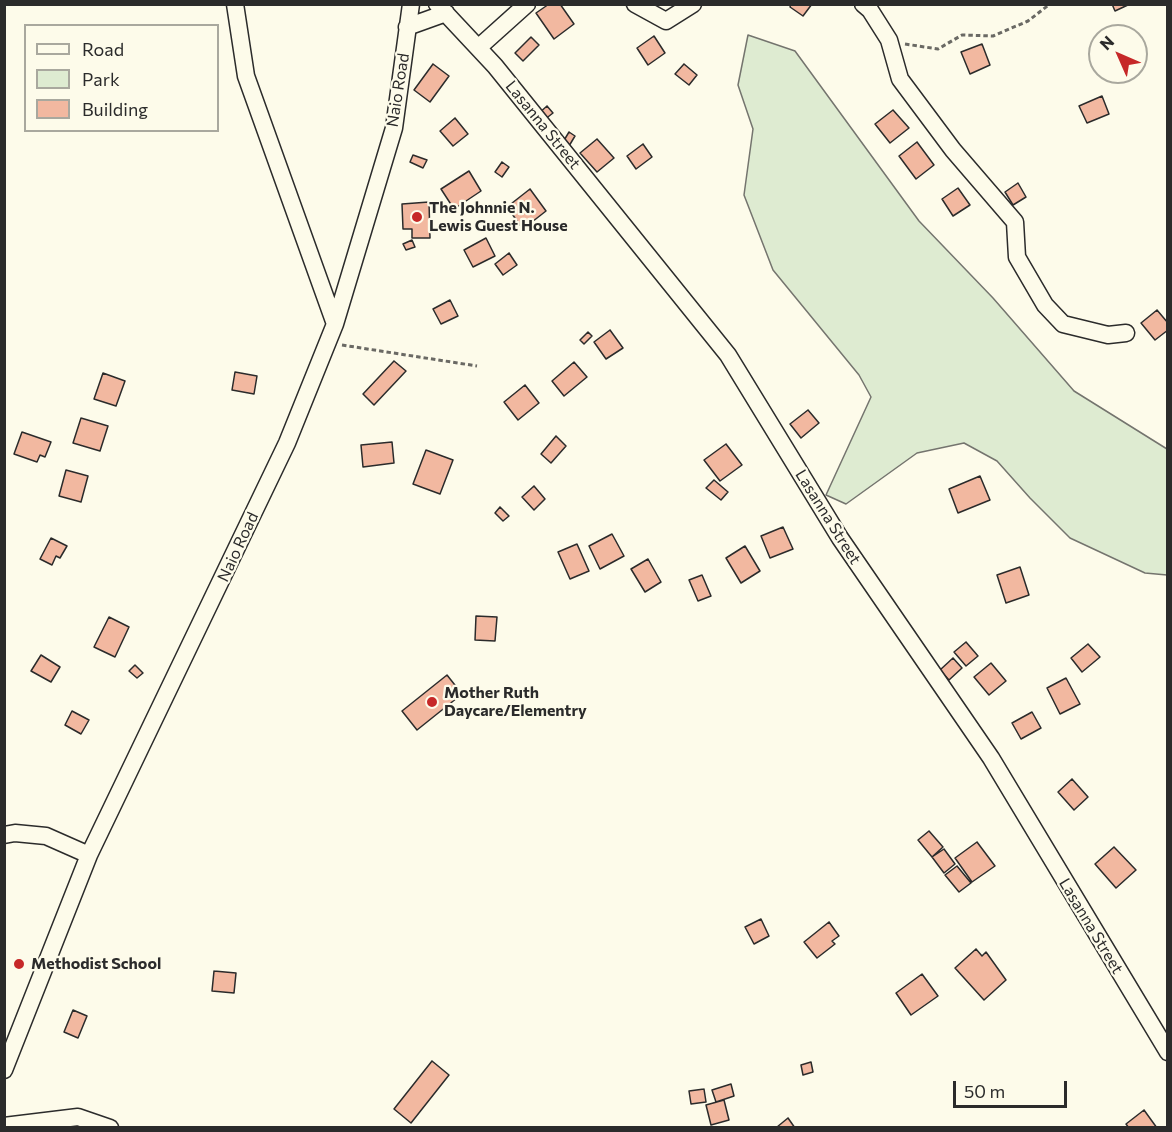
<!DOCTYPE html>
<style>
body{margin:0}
#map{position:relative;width:1172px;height:1132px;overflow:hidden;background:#fdfbea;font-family:Commissioner,sans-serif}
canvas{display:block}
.frame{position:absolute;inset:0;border:6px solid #2b2b2b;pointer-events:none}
.legend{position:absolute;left:24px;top:24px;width:195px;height:108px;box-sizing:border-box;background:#fdfbea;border:2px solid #a9a89e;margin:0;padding:8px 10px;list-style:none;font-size:18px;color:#2b2b2b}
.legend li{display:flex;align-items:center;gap:12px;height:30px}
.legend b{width:30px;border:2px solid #a9a89e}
.north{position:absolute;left:1088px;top:24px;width:60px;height:60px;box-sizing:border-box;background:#fdfbea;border:2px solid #a9a89e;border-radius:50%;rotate:315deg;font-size:16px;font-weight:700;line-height:24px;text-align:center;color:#2b2b2b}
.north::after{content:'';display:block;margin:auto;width:21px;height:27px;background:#c62828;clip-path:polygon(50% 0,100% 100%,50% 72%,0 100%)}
.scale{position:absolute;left:953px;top:1081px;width:114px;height:27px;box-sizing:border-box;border:3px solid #2b2b2b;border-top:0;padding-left:8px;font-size:18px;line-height:21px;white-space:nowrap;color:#2b2b2b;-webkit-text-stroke:4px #fdfbea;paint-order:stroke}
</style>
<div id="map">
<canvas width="1172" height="1132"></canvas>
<div class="frame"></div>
<ul class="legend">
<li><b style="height:8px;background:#fdfbea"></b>Road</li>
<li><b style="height:16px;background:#deebd1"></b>Park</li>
<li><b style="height:16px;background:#f2b8a0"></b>Building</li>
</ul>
<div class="north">N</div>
<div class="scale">50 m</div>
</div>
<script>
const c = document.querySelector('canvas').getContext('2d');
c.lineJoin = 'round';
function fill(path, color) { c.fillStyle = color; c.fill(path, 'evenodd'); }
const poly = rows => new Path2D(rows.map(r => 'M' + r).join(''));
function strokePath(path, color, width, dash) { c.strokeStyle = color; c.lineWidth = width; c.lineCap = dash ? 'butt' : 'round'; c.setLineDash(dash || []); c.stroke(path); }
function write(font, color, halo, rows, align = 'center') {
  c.font = font + ' Commissioner,sans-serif'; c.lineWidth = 4.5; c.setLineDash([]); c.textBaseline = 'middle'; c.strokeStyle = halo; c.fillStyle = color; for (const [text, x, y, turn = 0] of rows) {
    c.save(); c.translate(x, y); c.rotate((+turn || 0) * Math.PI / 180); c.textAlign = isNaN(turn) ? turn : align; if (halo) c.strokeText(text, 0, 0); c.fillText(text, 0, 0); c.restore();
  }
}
const green = poly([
 [748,35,795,51,919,221,993,298,1074,391,1167,449,1167,575,1145,573,1070,538,1030,498,997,461,964,443,917,453,846,504,826,495,871,397,859,375,773,270,744,195,753,129,738,85,748,35]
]);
fill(green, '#deebd1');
strokePath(green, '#74746e', 1.5);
const building = poly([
 [549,4,560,4,574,24,554,39,536,13,549,4],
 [791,4,812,4,803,16,790,7,791,4],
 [1112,4,1130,4,1115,11,1112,4],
 [654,36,665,53,648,65,637,48,654,36],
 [531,37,539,45,523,61,515,53,531,37],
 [982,44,990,65,970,74,961,52,982,44],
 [433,64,449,76,430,102,414,90,433,64],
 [684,64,697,75,689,85,675,74,684,64],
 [1102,96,1109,114,1087,123,1079,106,1102,96],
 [547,106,553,113,544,120,538,114,547,106],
 [893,110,909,128,890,143,875,124,893,110],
 [455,118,468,134,453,146,440,131,455,118],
 [569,132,575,136,569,146,563,142,569,132],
 [597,139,614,158,597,172,580,153,597,139],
 [917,142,934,165,916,179,899,156,917,142],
 [643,144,652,157,636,169,627,156,643,144],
 [413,155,427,160,423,168,410,162,413,155],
 [502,162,509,167,502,177,495,172,502,162],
 [469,171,481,191,454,209,441,189,469,171],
 [1018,183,1026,197,1013,205,1005,192,1018,183],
 [958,188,970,205,953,216,942,199,958,188],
 [530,189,546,211,523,229,507,207,530,189],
 [429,202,430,238,412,238,412,229,403,229,402,204,429,202],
 [486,238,495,256,473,267,464,250,486,238],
 [412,240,415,247,406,250,403,244,412,240],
 [509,253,517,265,503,275,495,264,509,253],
 [450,300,458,316,441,324,433,309,450,300],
 [1157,310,1168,323,1168,330,1155,340,1141,323,1157,310],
 [610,330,623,348,606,359,594,342,610,330],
 [588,332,592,336,584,344,580,340,588,332],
 [394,361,406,371,374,405,363,394,394,361],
 [574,362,587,377,564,396,552,381,574,362],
 [235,372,257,376,254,394,232,390,235,372],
 [103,373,125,381,116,406,94,399,103,373],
 [525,385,539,403,518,420,504,402,525,385],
 [808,410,819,423,801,438,790,424,808,410],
 [81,418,108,426,100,451,73,443,81,418],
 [22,432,51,442,45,457,40,455,37,462,14,454,22,432],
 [556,436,566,446,551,463,541,454,556,436],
 [392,442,394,463,363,467,361,445,392,442],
 [726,444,742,465,720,481,704,460,726,444],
 [426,450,453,460,440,494,413,484,426,450],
 [66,470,88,476,81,502,59,496,66,470],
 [980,476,990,500,958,513,949,489,980,476],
 [714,480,728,492,721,500,706,488,714,480],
 [534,486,545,499,534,510,522,497,534,486],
 [500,507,509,516,503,521,495,513,500,507],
 [783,527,793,549,770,558,761,536,783,527],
 [612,534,624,556,600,569,589,546,612,534],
 [51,538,67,546,60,558,56,556,52,565,40,559,51,538],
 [577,544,589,571,570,579,558,552,577,544],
 [745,546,760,571,741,583,726,558,745,546],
 [648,559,661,582,645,592,631,569,648,559],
 [1020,567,1029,595,1006,603,997,575,1020,567],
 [702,575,711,596,698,601,689,580,702,575],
 [476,616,497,617,495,641,475,640,476,616],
 [109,617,129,627,115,657,94,647,109,617],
 [966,642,978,656,966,666,954,652,966,642],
 [1088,644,1100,657,1082,672,1071,658,1088,644],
 [41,655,60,667,51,682,31,671,41,655],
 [953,658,962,668,949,680,940,670,953,658],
 [991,663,1006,681,989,695,974,677,991,663],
 [135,665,143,673,137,678,129,671,135,665],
 [447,675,462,694,417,730,402,711,447,675],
 [1066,678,1080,704,1060,714,1047,688,1066,678],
 [72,711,89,720,81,734,65,725,72,711],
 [1032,712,1041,728,1021,739,1012,723,1032,712],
 [1072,779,1088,797,1074,810,1058,792,1072,779],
 [929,831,943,847,932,857,918,840,929,831],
 [977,842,995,866,972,882,955,858,977,842],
 [1114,847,1136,870,1116,888,1095,864,1114,847],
 [944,849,955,864,944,873,932,857,944,849],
 [957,866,971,883,959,892,945,875,957,866],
 [761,919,769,936,754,944,745,927,761,919],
 [829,922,839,936,832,941,835,944,817,958,804,942,829,922],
 [976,949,982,956,986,952,1006,980,984,1000,955,968,976,949],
 [214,971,236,973,234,993,212,991,214,971],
 [922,974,938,996,911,1015,896,993,922,974],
 [73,1010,87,1016,78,1038,64,1032,73,1010],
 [432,1061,449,1075,411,1123,394,1109,432,1061],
 [811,1062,813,1072,803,1075,801,1065,811,1062],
 [731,1084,734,1096,716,1102,712,1090,731,1084],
 [704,1089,706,1102,691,1104,689,1091,704,1089],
 [724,1100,729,1120,711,1125,706,1105,724,1100],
 [1144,1110,1157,1128,1129,1128,1126,1124,1144,1110],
 [788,1118,795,1128,778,1128,777,1127,788,1118]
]);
fill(building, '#f2b8a0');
strokePath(building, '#2b2b2b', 1.5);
const minor = poly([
 [235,4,246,76,335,324],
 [437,4,495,66,728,355,840,538,991,758,1168,1052],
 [635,4,666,21,693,4],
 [863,4,870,10,889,40,900,79,953,150,1015,222,1017,257,1045,305,1063,324,1108,335,1126,333],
 [407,27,446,13],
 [478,48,527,4],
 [4,835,15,833,46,836,89,855],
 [4,1070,89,855,287,443,335,324,394,128,411,4],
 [4,1126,78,1117,110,1128]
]);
strokePath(minor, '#2b2b2b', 19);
strokePath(poly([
 [905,44,938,49,962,35,993,36,1028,21,1050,4],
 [342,345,477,366]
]), '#6a6964', 3, [4.5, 3]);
strokePath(minor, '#fdfbea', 16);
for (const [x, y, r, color] of [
 [417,217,6,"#c62828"],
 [432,702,6,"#c62828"],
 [19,964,6,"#c62828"]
]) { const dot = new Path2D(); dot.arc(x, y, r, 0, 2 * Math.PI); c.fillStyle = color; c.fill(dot); strokePath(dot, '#fdfbea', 2); }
write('16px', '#2b2b2b', '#fdfbea', [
 ["Naio Road",398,90,-81],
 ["Lasanna Street",543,125,51],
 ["Lasanna Street",828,517,58],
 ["Naio Road",238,547,-65],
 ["Lasanna Street",1091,926,59]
]);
write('bold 16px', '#2b2b2b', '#fdfbea', [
 ["The Johnnie N.",429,208],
 ["Lewis Guest House",429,226],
 ["Mother Ruth",444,693],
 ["Daycare/Elementry",444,711],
 ["Methodist School",31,964]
], 'left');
</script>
